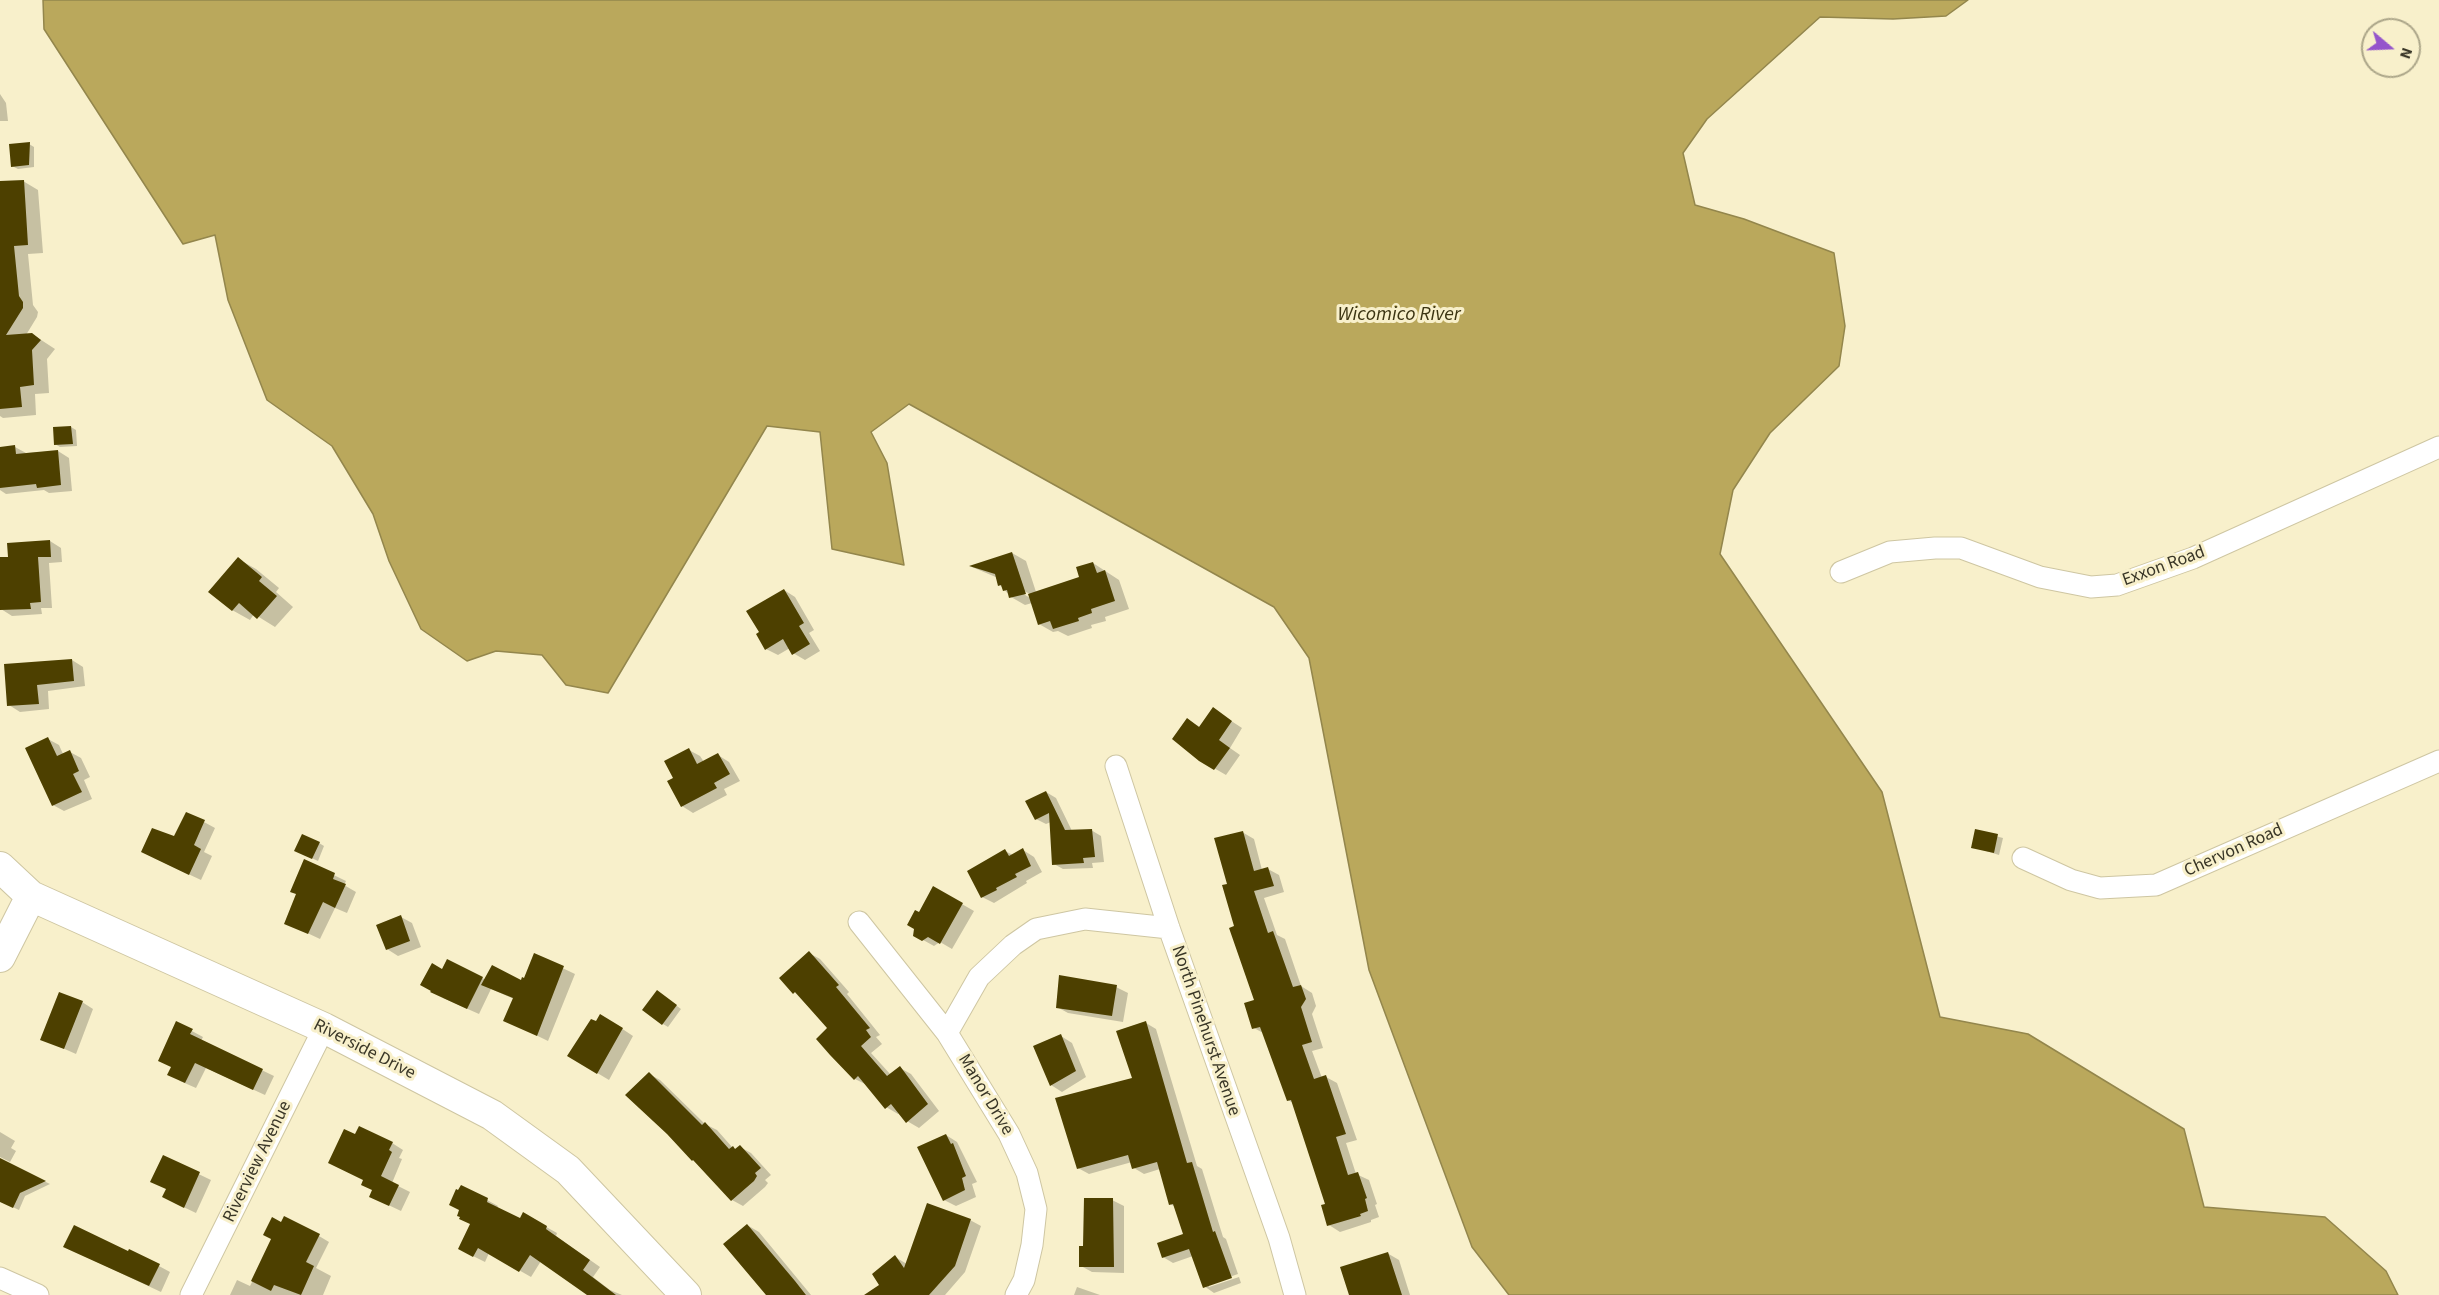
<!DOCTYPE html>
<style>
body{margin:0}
#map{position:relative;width:2439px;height:1295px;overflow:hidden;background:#f8f0cb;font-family:"Source Sans 3",sans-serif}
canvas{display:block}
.north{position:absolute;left:2361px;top:18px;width:60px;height:60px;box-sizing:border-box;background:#f8f0cb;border:2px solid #aca689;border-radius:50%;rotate:109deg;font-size:16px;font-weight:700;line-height:24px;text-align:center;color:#393627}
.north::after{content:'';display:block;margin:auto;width:21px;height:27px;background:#9555cb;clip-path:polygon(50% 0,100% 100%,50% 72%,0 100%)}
</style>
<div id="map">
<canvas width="2439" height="1295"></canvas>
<div class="north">N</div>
</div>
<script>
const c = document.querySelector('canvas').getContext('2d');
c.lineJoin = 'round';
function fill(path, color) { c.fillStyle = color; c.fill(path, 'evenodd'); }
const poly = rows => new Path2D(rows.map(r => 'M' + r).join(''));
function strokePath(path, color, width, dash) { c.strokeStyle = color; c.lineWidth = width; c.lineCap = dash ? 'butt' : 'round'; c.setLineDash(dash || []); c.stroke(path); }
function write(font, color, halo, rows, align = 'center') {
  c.font = font + ' "Source Sans 3",sans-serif'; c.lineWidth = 6; c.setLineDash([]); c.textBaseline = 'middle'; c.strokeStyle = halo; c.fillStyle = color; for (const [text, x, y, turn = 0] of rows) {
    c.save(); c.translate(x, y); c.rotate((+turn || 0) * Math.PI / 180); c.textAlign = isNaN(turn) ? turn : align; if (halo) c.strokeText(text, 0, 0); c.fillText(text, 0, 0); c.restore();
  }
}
const water = poly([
 [43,0,1968,0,1946,16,1893,19,1820,17,1707,119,1683,153,1695,205,1744,219,1834,253,1845,326,1839,366,1770,433,1733,490,1720,554,1882,792,1940,1017,2028,1034,2184,1129,2204,1207,2325,1217,2386,1271,2398,1295,1509,1295,1472,1247,1369,970,1309,658,1274,607,909,404,871,432,887,463,904,565,832,549,820,432,767,426,608,693,566,685,542,655,496,651,467,661,421,629,389,561,373,514,332,446,267,400,228,300,215,235,183,244,44,29,43,0]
]);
fill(water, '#baa85c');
strokePath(water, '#93864c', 1.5);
fill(poly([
 [0,94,6,103,8,121,0,121],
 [29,144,34,147,34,167,18,169,12,166],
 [23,181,38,190,43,253,28,254,33,305,38,312,37,317,26,335,32,334,55,349,47,359,49,393,35,394,36,415,3,418,0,416,0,183],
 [71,427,76,430,77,446,60,447,55,444],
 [15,447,26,453,58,451,69,458,72,491,49,493,44,490,6,494,0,490,0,449],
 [50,541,61,548,62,562,49,563,52,608,41,608,42,614,12,616,1,609,0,559,9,558],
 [1012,553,1026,561,1036,592,1081,578,1093,563,1119,580,1129,609,1105,617,1106,621,1091,625,1092,628,1068,636,1058,631,1053,632,1039,624,1032,603,1025,605,1011,597,1000,585,998,578,972,567],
 [1020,589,1030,594,1030,598,1019,591],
 [238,559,256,569,279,588,276,592,293,607,275,627,254,614,250,620,232,610],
 [784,590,795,597,814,630,809,633,820,651,805,660,793,653,790,648,778,655,766,649],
 [72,660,83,667,85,686,48,691,49,709,20,712,9,705,6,666],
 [1213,709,1242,728,1230,748,1240,755,1226,775,1200,760,1188,720,1200,727],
 [48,739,59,745,63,754,70,752,81,758,90,777,84,780,92,799,64,811,53,805],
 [689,750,700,756,704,762,718,755,729,762,740,781,724,789,727,795,693,813,682,806,675,779],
 [1046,792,1056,798,1072,831,1091,830,1101,836,1104,862,1092,863,1093,868,1063,869,1054,864,1051,822,1046,824,1036,819],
 [204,822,215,828,204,852,212,856,201,880,154,858,175,838],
 [1976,831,2003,838,1999,855,1973,847],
 [1242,832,1254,839,1262,870,1268,869,1279,875,1284,892,1264,898,1277,935,1285,939,1301,986,1312,993,1316,1006,1312,1014,1323,1048,1312,1051,1322,1078,1326,1077,1337,1083,1357,1140,1346,1143,1356,1174,1369,1180,1377,1204,1375,1205,1379,1217,1371,1220,1371,1222,1340,1232,1329,1225,1327,1205,1293,1103,1288,1100,1265,1034,1254,1028,1256,1001,1236,927,1229,885],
 [319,843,324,846,318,861,301,853],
 [1023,850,1034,857,1042,872,1026,881,1027,883,994,903,982,897,1005,851,1013,855],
 [305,861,346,881,344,885,356,892,347,913,335,908,320,939,286,923,298,894],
 [934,888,974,911,952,949,940,942,934,946,914,935,919,914],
 [401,917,412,923,421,947,398,956,387,949],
 [809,953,820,959,849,992,847,994,880,1035,876,1037,882,1044,871,1053,891,1075,900,1068,911,1074,939,1111,919,1128,907,1121,900,1112,898,1114,886,1107,867,1085,855,1079,829,1028,781,978],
 [535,955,575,974,548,1041,505,1020,514,999,491,989,479,1014,443,998,443,971,448,961,486,980,521,982,525,980],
 [1116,987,1128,993,1123,1022,1068,1013,1057,1007],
 [662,995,681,1009,668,1027,663,1024],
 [82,1002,93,1009,76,1054,42,1039],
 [612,1022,633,1036,609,1080,569,1056,596,1023],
 [177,1023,203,1037,201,1041,274,1076,265,1095,206,1068,196,1088,180,1081,172,1067],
 [1146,1023,1156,1029,1197,1166,1202,1169,1223,1237,1226,1239,1238,1274,1209,1284,1209,1287,1239,1277,1241,1283,1214,1293,1204,1286,1193,1256,1173,1263,1163,1257,1184,1235,1176,1207,1170,1204,1160,1169,1144,1174,1134,1168,1132,1162,1089,1174,1078,1168,1134,1079],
 [1061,1036,1072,1043,1086,1077,1062,1092,1051,1085],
 [649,1074,660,1080,705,1124,717,1130,732,1147,737,1150,740,1147,751,1153,771,1175,765,1180,768,1183,765,1187,743,1206,732,1200,699,1164,693,1160],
 [0,1132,15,1141,11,1148,16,1151,10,1162,0,1157],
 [946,1135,957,1142,977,1182,972,1184,976,1197,956,1206,944,1200],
 [356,1136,392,1143,403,1150,399,1158,402,1159,392,1183,410,1192,401,1211,382,1202,365,1180],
 [163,1157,211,1180,196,1213,175,1203,167,1189],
 [13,1166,50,1184,25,1196,19,1210,0,1201,0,1193],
 [487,1200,498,1206,497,1208,520,1220,523,1214,557,1233,556,1236,600,1267,593,1277,610,1290,622,1295,590,1295,541,1261,531,1277,489,1253,485,1262,471,1255],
 [1112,1200,1124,1206,1124,1273,1092,1272,1081,1266,1085,1248],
 [970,1220,981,1226,965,1272,945,1295,868,1295,881,1285,895,1257,907,1264],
 [282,1223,319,1236,329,1242,316,1268,331,1276,323,1295,230,1295,237,1280,250,1286],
 [747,1225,759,1232,811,1295,768,1295],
 [65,1247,159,1266,170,1272,161,1292],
 [1387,1253,1399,1260,1410,1295,1352,1295],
 [1077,1287,1100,1295,1074,1295]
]), '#0003');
fill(poly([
 [30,142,29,165,11,167,9,144],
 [24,180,28,245,14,246,19,296,23,302,23,308,6,335,32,333,41,340,32,350,34,385,20,387,22,407,0,409,0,181],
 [71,426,73,444,54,445,53,427],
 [15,445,16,454,58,450,61,485,37,488,36,484,0,488,0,447],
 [50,540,51,557,38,557,41,602,30,603,31,609,0,610,0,557,8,557,7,543],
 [1012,552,1026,594,1009,598,1007,590,1003,591,1001,585,998,586,995,574,969,566],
 [238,557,262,577,259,581,277,596,257,619,239,603,232,611,208,592],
 [1093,562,1097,573,1105,570,1115,601,1091,609,1092,613,1078,618,1079,621,1053,629,1050,621,1038,625,1028,594,1079,577,1076,567],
 [784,589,804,623,799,626,810,644,792,655,783,639,765,650,756,634,759,632,746,611],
 [72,659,74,681,37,685,39,704,7,706,4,664],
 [1213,707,1232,721,1219,740,1230,748,1214,770,1199,761,1172,739,1187,718,1199,727],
 [48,737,57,756,70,750,79,771,73,774,82,792,52,806,25,748],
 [689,748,697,764,718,753,730,774,714,783,717,788,681,807,667,781,673,778,664,761],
 [1046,791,1065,830,1092,829,1095,857,1083,858,1084,863,1052,865,1049,813,1035,820,1025,801],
 [186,812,205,820,194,845,201,849,189,875,141,852,152,828,174,836],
 [1975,829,1998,834,1994,853,1971,848],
 [1243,831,1254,871,1268,867,1274,886,1254,891,1268,933,1273,931,1293,987,1301,985,1306,999,1301,1007,1312,1042,1302,1045,1314,1079,1326,1075,1346,1134,1336,1137,1348,1175,1358,1172,1367,1198,1365,1199,1368,1211,1360,1214,1361,1216,1327,1226,1321,1205,1325,1204,1291,1100,1287,1101,1260,1027,1252,1029,1244,1003,1254,1000,1229,928,1234,926,1222,885,1227,884,1214,838],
 [302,834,320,842,312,859,294,851],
 [1023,848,1031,866,1015,874,1017,877,996,888,997,890,981,898,967,871,1005,849,1009,856],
 [304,859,335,873,333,879,346,884,335,908,323,902,308,934,284,924,296,894,290,892],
 [933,886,963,903,940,944,928,937,922,941,913,936,914,929,907,925,915,910,919,912],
 [401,915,410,941,386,950,376,925],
 [809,951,839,985,836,987,870,1028,866,1030,871,1037,861,1046,887,1076,900,1066,928,1104,906,1123,891,1104,885,1109,858,1076,854,1080,830,1055,816,1039,827,1028,795,992,793,994,779,978],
 [534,953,564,966,537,1036,503,1021,513,998,481,985,492,965,521,980,522,977,524,978],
 [447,959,483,977,467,1009,430,992,431,991,420,985,432,963,442,969],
 [1059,975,1117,985,1112,1016,1056,1008],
 [657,990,677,1005,662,1025,642,1010],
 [59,992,83,1001,64,1049,40,1040],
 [600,1014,623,1028,597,1074,567,1056,591,1019,596,1021],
 [176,1021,193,1029,190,1034,263,1069,253,1090,195,1063,185,1083,167,1075,171,1067,158,1061],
 [1146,1021,1187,1163,1192,1162,1213,1232,1215,1231,1232,1278,1203,1288,1189,1249,1162,1258,1157,1243,1183,1234,1173,1204,1169,1205,1157,1162,1132,1169,1128,1155,1077,1169,1055,1098,1132,1078,1116,1031],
 [1061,1034,1076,1071,1050,1086,1033,1046],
 [649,1072,702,1125,705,1122,729,1149,733,1146,735,1149,740,1145,761,1168,755,1173,757,1176,754,1181,731,1201,693,1160,692,1161,667,1134,625,1095],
 [359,1126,393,1142,389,1150,392,1152,381,1176,399,1185,389,1206,369,1197,372,1190,361,1185,363,1180,328,1163,344,1129,355,1134],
 [946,1134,951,1144,953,1143,966,1176,962,1178,965,1190,943,1201,917,1147],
 [163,1155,200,1172,184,1208,162,1197,166,1189,150,1182],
 [0,1158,46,1181,20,1193,13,1208,0,1202],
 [461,1185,488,1198,487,1202,520,1218,523,1212,547,1226,546,1229,590,1260,583,1270,616,1295,587,1295,530,1255,519,1272,478,1248,473,1257,458,1249,470,1224,459,1219,460,1217,457,1216,459,1210,449,1205,456,1189,458,1190],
 [1084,1198,1113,1198,1114,1267,1079,1267,1079,1246,1083,1246],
 [927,1203,971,1219,955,1266,929,1295,864,1295,879,1285,872,1274,895,1255,904,1268],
 [284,1216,320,1234,306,1262,314,1266,301,1295,274,1285,271,1291,251,1281,271,1239,263,1235,272,1217,281,1222],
 [747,1224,795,1281,806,1295,766,1295,723,1244],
 [74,1225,128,1251,129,1249,160,1264,149,1286,63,1247],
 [1388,1252,1402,1295,1349,1295,1340,1267]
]), '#4d4000');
const street = poly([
 [1841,572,1890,552,1935,548,1961,548,2040,577,2091,587,2117,585,2193,558,2439,447],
 [1116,766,1169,928,1279,1238,1295,1295],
 [2023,858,2071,880,2100,888,2156,885,2439,761],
 [859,922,947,1033,1009,1134,1027,1173,1036,1209,1032,1245,1024,1280,1016,1295],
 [947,1033,979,977,1013,945,1036,929,1085,919,1169,928],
 [0,1278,38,1295],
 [191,1295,324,1028]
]);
const secondary = poly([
 [0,867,31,896,324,1028,492,1115,568,1170,686,1295],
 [0,957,31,896]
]);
strokePath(street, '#cec6a2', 23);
strokePath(secondary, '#cec6a2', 32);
strokePath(street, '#fff', 21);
strokePath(secondary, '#fff', 30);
write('18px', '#393627', '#f8f0cb', [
 ["Exxon Road",2164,567,-20],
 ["Chervon Road",2234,851,-24],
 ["North Pinehurst Avenue",1205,1031,71],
 ["Riverside Drive",364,1050,27],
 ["Manor Drive",985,1095,59],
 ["Riverview Avenue",258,1162,-64]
]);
write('italic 20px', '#3c3513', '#f8f0cb', [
 ["Wicomico River",1399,316]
]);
</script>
